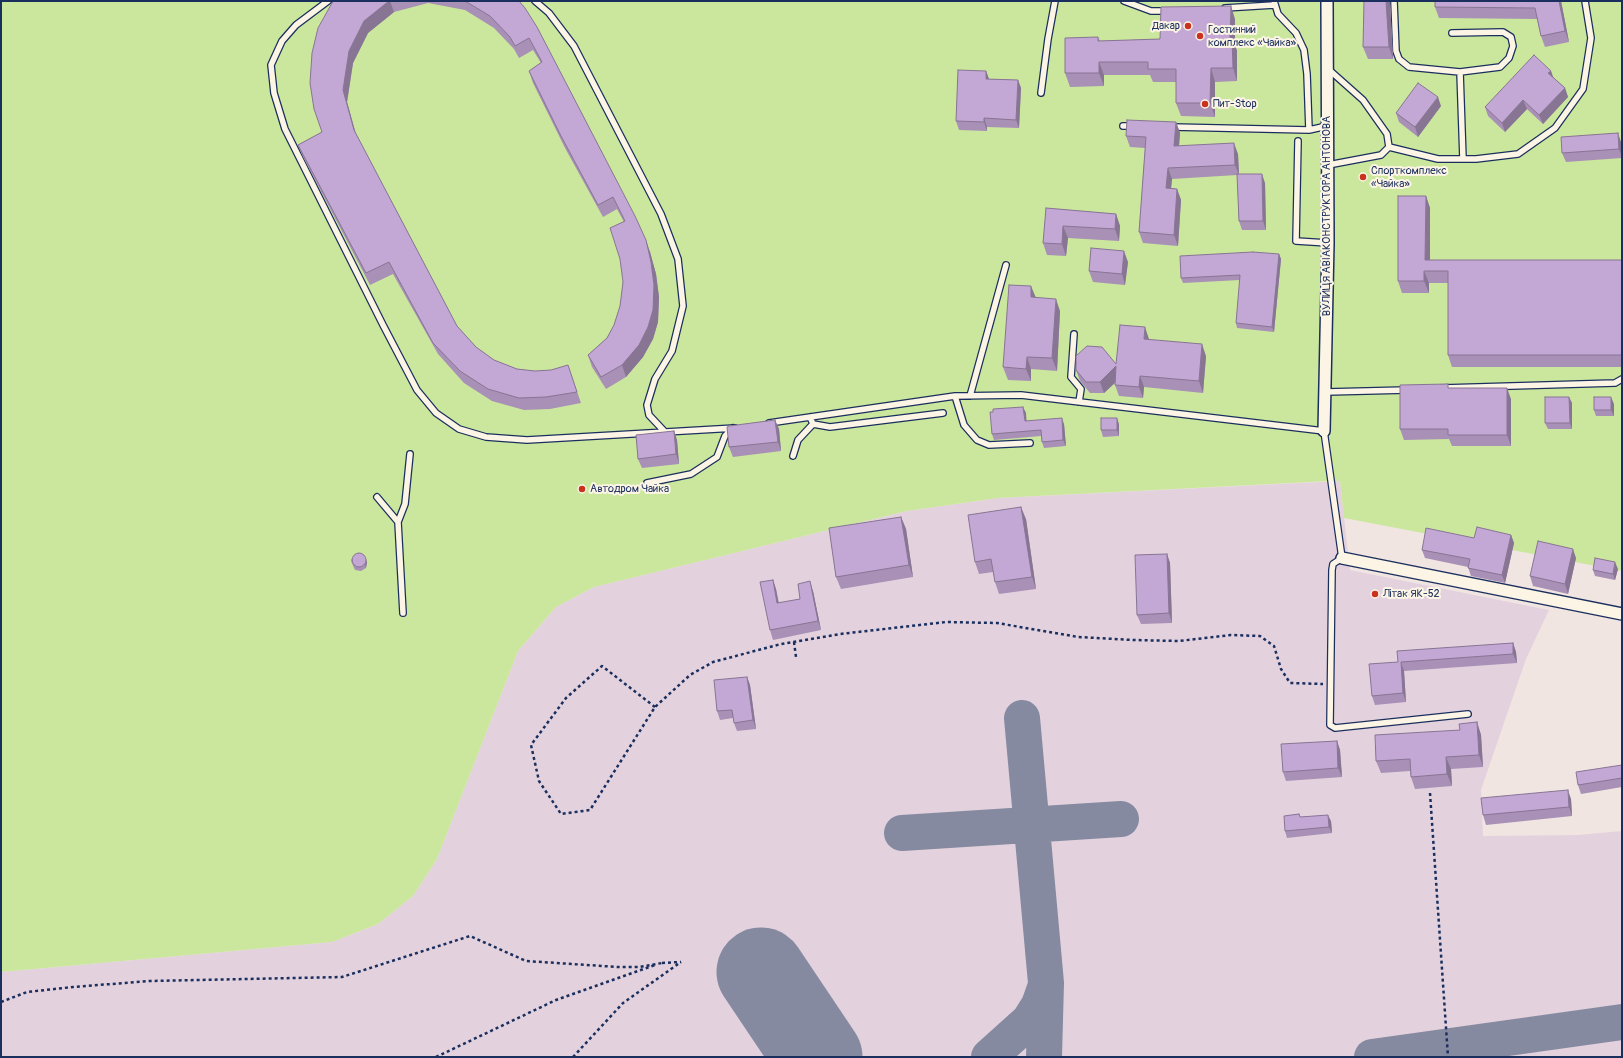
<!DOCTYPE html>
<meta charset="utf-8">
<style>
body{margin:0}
#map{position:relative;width:1623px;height:1058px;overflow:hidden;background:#f1e5e2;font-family:Pangolin,sans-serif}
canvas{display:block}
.frame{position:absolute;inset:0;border:2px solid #1b2f5e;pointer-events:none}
</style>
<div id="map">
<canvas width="1623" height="1058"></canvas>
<div class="frame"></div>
</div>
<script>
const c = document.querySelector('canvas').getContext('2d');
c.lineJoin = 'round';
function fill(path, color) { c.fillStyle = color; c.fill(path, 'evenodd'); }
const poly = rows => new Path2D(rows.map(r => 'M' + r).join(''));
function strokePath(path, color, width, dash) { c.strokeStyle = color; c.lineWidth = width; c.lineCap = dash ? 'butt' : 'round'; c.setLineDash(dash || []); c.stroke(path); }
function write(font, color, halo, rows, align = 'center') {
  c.font = font + ' Pangolin,sans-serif'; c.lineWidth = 4; c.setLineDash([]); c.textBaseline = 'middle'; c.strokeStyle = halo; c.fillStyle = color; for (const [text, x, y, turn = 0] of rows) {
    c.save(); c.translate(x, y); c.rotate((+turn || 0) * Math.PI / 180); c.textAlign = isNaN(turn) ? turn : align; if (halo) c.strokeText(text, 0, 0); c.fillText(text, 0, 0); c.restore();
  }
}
fill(poly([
 [1340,481,1350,570,1549,610,1526,659,1481,790,1483,836,1578,835,1622,831,1622,1057,1,1057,1,972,332,942,378,924,413,896,437,859,518,651,556,607,594,587,907,511,998,498]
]), '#e3d2de');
fill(poly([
 [1,1,1622,1,1622,571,1344,518,1340,481,1331,481,998,498,907,511,594,587,556,607,518,651,437,859,413,896,378,924,332,942,1,972]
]), '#cbe79e');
strokePath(poly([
 [1022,718,1046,983,1044,1057],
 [902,833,1121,819],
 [989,1057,1029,1021,1039,1005,1045,988],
 [1372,1057,1622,1022]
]), '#868aa0', 36);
strokePath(poly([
 [761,972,818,1057]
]), '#868aa0', 89);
const lane = poly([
 [328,1,296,25,282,41,271,65,274,93,285,129,383,325,417,390,436,413,459,429,486,437,527,440,735,428],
 [535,1,549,13,574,46,661,214,678,259,683,306,672,351,655,379,647,405,649,415,664,431],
 [1124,1,1151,11,1168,11],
 [1274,1,1278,14,1296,33,1304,50,1307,74,1309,130],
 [1394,1,1396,51,1399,59,1409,67,1460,72,1500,67,1509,58,1513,46,1511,37,1503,32,1452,33],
 [1225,8,1274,5],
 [1327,68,1363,100,1387,134,1389,147,1381,155,1328,165],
 [1460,72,1463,159],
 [1041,93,1048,39,1055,1],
 [1123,126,1133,126],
 [1172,127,1309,130,1327,126],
 [1298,141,1296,241,1328,243],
 [1389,147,1438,159,1476,159,1518,154,1555,128,1583,89,1591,38,1585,1],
 [1074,334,1071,377,1081,389,1079,402],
 [1443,388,1615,383,1622,379],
 [1326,392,1407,390],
 [955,396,964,425,977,440,989,445,1030,443],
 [970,396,1006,265],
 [810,417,813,424,830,427,943,413],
 [769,423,955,396,1021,395,1324,431,1342,558,1333,564,1332,570,1330,725,1335,728,1468,714],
 [793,456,798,440,813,424],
 [647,483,691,474,717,457,725,436,733,428],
 [377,497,398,522,403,613],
 [398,522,405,504,410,454]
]);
const street = poly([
 [1324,431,1328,243,1327,1],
 [1342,558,1622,614]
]);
strokePath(lane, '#1b2f5e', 8);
strokePath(street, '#1b2f5e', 14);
strokePath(poly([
 [794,642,796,657],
 [655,707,602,666,566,698,531,745,539,781,561,814,590,810,655,707,690,675,713,662,781,644,840,634,946,622,997,623,1078,637,1133,640,1179,641,1231,635,1260,636,1274,646,1281,669,1290,683,1323,684],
 [1430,793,1448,1057],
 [662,963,681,962],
 [1,1002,27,992,73,987,150,981,342,977,470,936,526,961,618,967,639,967,662,963],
 [436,1057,556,1000,655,965],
 [573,1057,623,1003,681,962]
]), '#1b2f5e', 2.5, [3, 3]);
strokePath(lane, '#fcf5e5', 5.5);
strokePath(street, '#fcf5e5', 11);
fill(poly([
 [334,1,519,1,650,252,656,274,659,297,658,322,653,339,643,357,626,377,606,389,592,367,588,355,607,338,614,325,620,306,623,282,624,222,617,209,603,217,565,148,533,83,529,71,541,63,533,50,519,58,514,49,494,28,465,10,428,3,394,12,368,33,353,63,347,102,356,134,457,326,476,347,494,360,517,369,535,371,551,370,568,365,581,403,550,409,524,410,492,401,464,383,438,354,393,274,370,285,303,157,298,145,322,132],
 [1364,1,1390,1,1393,59,1368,59,1363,47],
 [1435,1,1561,1,1569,42,1545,47,1541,36,1537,19,1439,18,1435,7],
 [1235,19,1235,45,1237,51,1237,81,1215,82,1215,117,1181,116,1176,103,1176,82,1153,82,1150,75,1104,75,1104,86,1070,87,1065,73,1098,37,1100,41,1160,39],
 [986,71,989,79,1018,80,1021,88,1019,128,987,127,987,131,959,130,956,121],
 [1551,71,1553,77,1565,88,1568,97,1543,124,1527,109,1505,132,1488,116,1485,107],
 [1441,106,1418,137,1399,122,1396,113],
 [1176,122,1180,133,1179,146,1238,154,1239,174,1265,183,1266,230,1242,230,1239,221,1237,175,1172,179,1171,188,1177,189,1181,200,1178,246,1143,243,1139,232,1145,148,1130,147,1126,136],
 [1621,142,1622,158,1566,162,1562,153],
 [1426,196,1430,208,1430,260,1622,260,1622,367,1452,367,1448,355,1448,283,1429,283,1429,293,1402,293,1398,281],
 [1046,208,1116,214,1120,226,1119,241,1068,238,1066,256,1047,255,1043,243],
 [1279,254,1281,259,1274,332,1237,328,1236,323,1240,280,1183,283,1181,278],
 [1128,262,1125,285,1093,282,1089,271],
 [1036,298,1060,311,1057,371,1031,369,1031,381,1008,380,1003,367],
 [1149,339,1206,356,1203,393,1144,387,1143,398,1119,396,1115,385,1115,383,1104,393,1090,393,1080,381,1076,370,1116,364],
 [1449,388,1511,399,1511,446,1452,446,1449,439,1404,440,1400,429],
 [1569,397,1572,403,1572,429,1548,429,1545,423],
 [1614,404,1614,416,1596,416,1594,410],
 [1023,407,1026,413,1026,421,1064,424,1066,446,1044,448,1042,442,1041,436,994,440,992,434],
 [775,420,779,429,781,451,733,457,729,447],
 [1119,424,1119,436,1103,437,1101,430],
 [674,431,677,440,679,464,642,468,638,459],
 [901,517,906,529,913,577,841,589,836,577],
 [1026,519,1036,589,999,594,995,582,993,572,979,574,975,562],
 [1511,535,1514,543,1505,583,1471,576,1468,567,1425,558,1422,550,1474,538],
 [1167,554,1170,563,1172,623,1141,624,1137,615],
 [1576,558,1568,594,1533,586,1530,576],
 [351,561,367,562,366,568,361,571,355,570],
 [1618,569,1615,580,1595,576,1593,570],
 [773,580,776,589,779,603,800,599,813,591,821,630,773,640,770,630],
 [1513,643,1516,652,1517,663,1404,671,1406,702,1375,705,1372,696,1398,662],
 [747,677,750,685,756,729,737,731,734,723,733,718,720,720,717,711],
 [1477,722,1481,735,1483,767,1451,769,1452,786,1415,789,1411,777,1410,771,1381,773,1376,761,1460,730],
 [1337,741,1340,750,1342,777,1286,781,1283,772],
 [1622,765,1622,787,1581,794,1578,785],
 [1571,799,1572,816,1486,825,1483,815],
 [1299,814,1300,817,1331,821,1332,833,1287,838,1285,831]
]), '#a890b6');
fill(poly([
 [389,1,390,1,394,12,368,33,353,63,347,102,358,142,354,130,343,90,349,51,364,21],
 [1386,1,1390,1,1393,59,1389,47],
 [1559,1,1561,1,1569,42,1565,31],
 [1231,6,1235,19,1235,45,1237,51,1237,81,1233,68,1230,38],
 [1099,62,1104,75,1104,86,1099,73],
 [1211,68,1215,82,1215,117,1210,103],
 [986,71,989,79,986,79],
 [1551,71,1554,80,1548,73],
 [1018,80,1021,88,1019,128,1016,120],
 [1565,88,1568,97,1543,124,1539,115],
 [1438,97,1441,106,1418,137,1415,127],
 [1523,100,1527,109,1505,132,1502,123],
 [984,118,987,127,987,131,984,122],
 [1176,122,1180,133,1178,157,1174,146],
 [1618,133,1621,142,1622,157,1619,149],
 [1234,143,1238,154,1239,175,1235,165],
 [1168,168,1172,179,1170,199,1166,188],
 [1262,174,1265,183,1266,230,1263,221],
 [1177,189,1181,200,1178,246,1174,235],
 [1426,196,1430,208,1430,272,1425,260],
 [1116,214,1120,226,1119,241,1115,229],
 [1063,226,1068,238,1066,256,1062,244],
 [646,240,650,252,656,274,659,297,658,322,653,339,643,357,626,377,622,365],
 [1124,251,1128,262,1125,285,1122,274],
 [1279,254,1281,259,1274,332,1272,327],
 [1424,271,1429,283,1429,293,1424,281],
 [1031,286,1036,298,1031,297],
 [1056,299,1060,311,1057,371,1052,358],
 [1145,327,1149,339,1148,350,1144,339],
 [1202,344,1206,356,1203,393,1199,381],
 [1027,357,1031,369,1031,381,1026,369],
 [1116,366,1120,378,1104,393,1100,382],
 [1140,376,1144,387,1143,398,1139,387],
 [1507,388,1511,399,1511,446,1507,435],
 [1569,397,1572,403,1572,429,1570,423],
 [1611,397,1614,404,1614,416,1611,410],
 [1023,407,1026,413,1027,427,1025,421],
 [1062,418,1064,424,1066,446,1063,440],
 [1117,418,1119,424,1119,436,1117,430],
 [775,420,779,429,781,451,778,442],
 [674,431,677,440,679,464,676,454],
 [1021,507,1026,519,1036,589,1032,577],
 [901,517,906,529,913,577,909,565],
 [1511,535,1514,543,1505,583,1502,575],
 [1573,549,1576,558,1568,594,1565,584],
 [1167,554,1170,563,1172,623,1169,613],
 [366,559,367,562,366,568,365,565],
 [1615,562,1618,569,1615,580,1613,574],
 [773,580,776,589,780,612,777,603],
 [810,581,813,591,821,630,818,621],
 [1513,643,1516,652,1517,663,1513,654],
 [1401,662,1404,671,1406,702,1403,693],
 [747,677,750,685,756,729,753,720],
 [1477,722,1481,735,1483,767,1479,755],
 [1337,741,1340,750,1342,777,1338,768],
 [1446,757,1451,769,1452,786,1447,774],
 [1568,790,1571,799,1572,816,1569,807],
 [1328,815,1331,821,1332,833,1329,827]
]), '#887594');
const building = poly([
 [334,1,389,1,364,21,349,51,343,90,354,130,457,326,476,347,494,360,517,369,535,371,551,370,568,365,577,392,546,397,519,398,488,389,460,371,433,343,389,262,366,273,298,145,322,132,314,109,310,83,312,53,318,28,332,3,334,1],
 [465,1,519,1,525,8,537,27,635,216,646,240,651,262,654,285,653,310,648,327,639,345,622,365,601,377,588,355,607,338,614,325,620,306,623,282,620,259,610,228,625,221,613,197,598,205,561,136,529,71,542,62,529,38,515,46,510,37,490,16,465,1],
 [1364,1,1386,1,1389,47,1363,47,1364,1],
 [1435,1,1559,1,1565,31,1541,36,1535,8,1435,7,1435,1],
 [1231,6,1230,38,1232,38,1233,68,1211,68,1210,103,1176,103,1176,69,1148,69,1148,62,1099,62,1099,73,1065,73,1065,38,1098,37,1098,41,1160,39,1161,7,1231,6],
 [1534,55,1551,71,1548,73,1565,88,1539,115,1523,100,1502,123,1485,107,1534,55],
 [958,70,986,71,986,79,1018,80,1016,120,984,118,984,122,956,121,958,70],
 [1418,83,1438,97,1415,127,1396,113,1418,83],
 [1127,120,1176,122,1174,146,1234,143,1235,165,1168,168,1166,188,1177,189,1174,235,1139,232,1146,137,1126,136,1127,120],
 [1618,133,1619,149,1562,153,1561,137,1618,133],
 [1237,174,1262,174,1263,221,1239,221,1237,174],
 [1398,196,1426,196,1425,260,1622,260,1622,355,1448,355,1448,271,1424,271,1424,281,1398,281,1398,196],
 [1046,208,1116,214,1115,229,1063,226,1062,244,1043,243,1046,208],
 [1091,248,1124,251,1122,274,1089,271,1091,248],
 [1253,252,1279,254,1272,327,1236,323,1240,275,1181,278,1180,256,1253,252],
 [1009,285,1031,286,1031,297,1056,299,1052,358,1027,357,1026,369,1003,367,1009,285],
 [1120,325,1145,327,1144,339,1202,344,1199,381,1140,376,1139,387,1115,385,1116,366,1100,382,1086,382,1076,370,1076,356,1087,346,1102,347,1116,364,1120,325],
 [1448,384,1448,388,1507,388,1507,435,1448,435,1448,429,1400,429,1400,385,1448,384],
 [1545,397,1569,397,1570,423,1545,423,1545,397],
 [1594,397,1611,397,1611,410,1594,410,1594,397],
 [1023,407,1025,421,1062,418,1063,440,1042,442,1041,430,992,434,990,412,993,412,993,409,1023,407],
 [1101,418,1117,418,1117,430,1101,430,1101,418],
 [775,420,778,442,729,447,727,427,729,426,775,420],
 [674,431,676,454,638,459,636,435,674,431],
 [1021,507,1032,577,995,582,991,559,975,562,968,515,1021,507],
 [901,517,909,565,836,577,829,528,901,517],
 [1477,527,1511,535,1502,575,1468,568,1470,559,1422,550,1426,528,1474,538,1477,527],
 [1538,541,1573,549,1565,584,1530,576,1538,541],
 '352 560a7 7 0 1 1 14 0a7 7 0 1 1-14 0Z',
 [1167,554,1169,613,1137,615,1135,555,1167,554],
 [1595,558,1615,562,1613,574,1593,570,1595,558],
 [773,580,777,603,800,599,798,584,810,581,818,621,770,630,760,582,773,580],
 [1513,643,1513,654,1401,662,1403,693,1372,696,1369,664,1398,662,1397,651,1513,643],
 [747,677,753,720,734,723,732,710,717,711,714,680,747,677],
 [1477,722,1479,755,1446,757,1447,774,1411,777,1410,759,1376,761,1375,735,1460,730,1459,724,1477,722],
 [1337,741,1338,768,1283,772,1281,744,1337,741],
 [1622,765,1622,778,1578,785,1576,772,1622,765],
 [1568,790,1569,807,1483,815,1481,798,1568,790],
 [1299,814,1300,817,1328,815,1329,827,1285,831,1284,816,1299,814]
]);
fill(building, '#c3a7d4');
strokePath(building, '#887594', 1);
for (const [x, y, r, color] of [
 [1188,26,4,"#c8321e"],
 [1200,36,4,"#c8321e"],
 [1205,104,4,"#c8321e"],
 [1363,177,4,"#c8321e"],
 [582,489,4,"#c8321e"],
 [1375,594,4,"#c8321e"]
]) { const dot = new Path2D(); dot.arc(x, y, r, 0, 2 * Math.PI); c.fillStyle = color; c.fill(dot); strokePath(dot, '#fcf5e5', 1.5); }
write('11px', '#1b2f5e', '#fcf5e5', [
 ["Дакар",1180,26,"right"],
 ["Гостинний",1208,30],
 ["комплекс «Чайка»",1208,43],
 ["Пит-Stop",1213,104],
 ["Спорткомплекс",1371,171],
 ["«Чайка»",1371,184],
 ["Автодром Чайка",590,489],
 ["Літак ЯК-52",1383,594]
], 'left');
write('11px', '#1b2f5e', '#fcf5e5', [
 ["ВУЛИЦЯ АВІАКОНСТРУКТОРА АНТОНОВА",1327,216,-90]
]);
</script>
